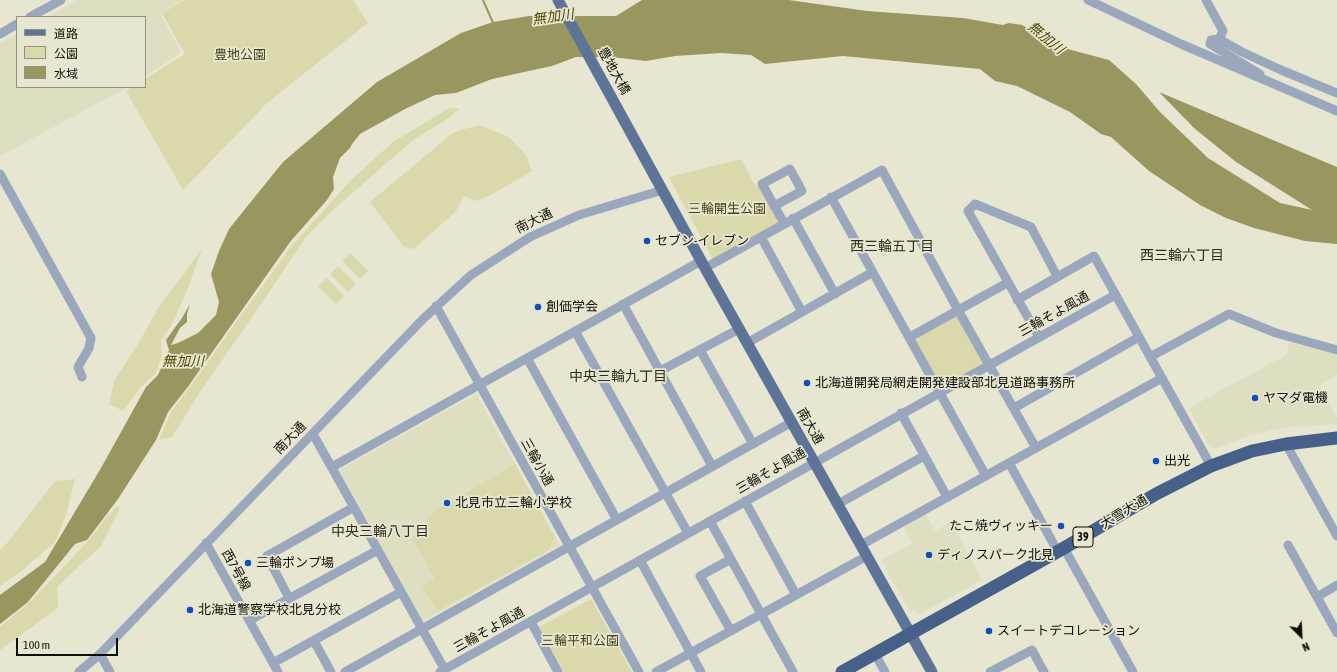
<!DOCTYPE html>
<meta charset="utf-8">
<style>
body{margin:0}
#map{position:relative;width:1337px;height:672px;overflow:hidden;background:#e7e7d1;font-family:"Asap Condensed","Noto Sans JP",sans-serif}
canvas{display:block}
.legend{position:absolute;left:16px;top:16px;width:130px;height:72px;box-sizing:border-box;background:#e7e7d1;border:1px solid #919180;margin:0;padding:5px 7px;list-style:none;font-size:12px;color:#0f0f07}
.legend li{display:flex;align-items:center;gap:8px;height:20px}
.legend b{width:20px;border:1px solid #919180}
.north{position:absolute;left:1281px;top:616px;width:40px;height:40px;-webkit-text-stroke:3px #e7e7d1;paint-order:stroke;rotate:156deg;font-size:11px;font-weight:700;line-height:16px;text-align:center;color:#0f0f07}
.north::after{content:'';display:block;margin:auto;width:14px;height:18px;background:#0f0f07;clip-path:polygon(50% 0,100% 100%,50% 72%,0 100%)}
.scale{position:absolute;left:16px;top:638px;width:102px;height:18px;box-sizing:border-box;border:2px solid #0f0f07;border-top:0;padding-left:5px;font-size:12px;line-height:14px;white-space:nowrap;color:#0f0f07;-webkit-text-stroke:3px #e7e7d1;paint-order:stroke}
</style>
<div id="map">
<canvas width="1337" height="672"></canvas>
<ul class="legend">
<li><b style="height:5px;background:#5d7398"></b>道路</li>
<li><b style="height:11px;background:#d9d9ac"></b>公園</li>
<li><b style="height:11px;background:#989760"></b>水域</li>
</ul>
<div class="north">N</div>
<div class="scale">100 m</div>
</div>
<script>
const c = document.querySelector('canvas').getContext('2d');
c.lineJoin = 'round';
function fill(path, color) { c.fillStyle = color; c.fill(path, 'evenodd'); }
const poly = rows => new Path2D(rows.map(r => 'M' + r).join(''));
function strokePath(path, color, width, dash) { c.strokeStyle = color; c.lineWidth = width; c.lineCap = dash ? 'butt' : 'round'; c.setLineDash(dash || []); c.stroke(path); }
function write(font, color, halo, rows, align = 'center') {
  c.font = font + ' "Asap Condensed","Noto Sans JP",sans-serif'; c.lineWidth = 3.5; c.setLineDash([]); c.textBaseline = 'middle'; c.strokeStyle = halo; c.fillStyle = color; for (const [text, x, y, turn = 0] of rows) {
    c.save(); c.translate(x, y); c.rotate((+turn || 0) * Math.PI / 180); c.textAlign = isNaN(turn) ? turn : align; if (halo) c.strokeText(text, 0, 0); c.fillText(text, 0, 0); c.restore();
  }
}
fill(poly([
 [77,0,183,0,160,13,181,53,145,76,145,17,47,17],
 [17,34,17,87,128,87,0,156,0,43],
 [1290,342,1335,354,1337,357,1337,375,1319,386,1337,418,1337,424,1295,427,1277,429,1247,436,1216,449,1209,446,1189,408,1286,355],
 [476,394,560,545,423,621,339,470],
 [925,513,935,531,951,522,982,580,921,613,908,609,881,560,912,543,904,526]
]), '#dedec0');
fill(poly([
 [185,0,353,0,368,23,268,102,183,190,126,91,132,87,145,87,145,79,185,54,162,13],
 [449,108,459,109,449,118,413,140,334,209,306,237,259,307,200,392,172,437,159,440,171,412,206,365,236,322,262,287,289,249,350,181,393,142],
 [479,125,509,137,526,155,532,171,491,195,477,201,464,196,456,211,414,249,404,247,370,202,454,132],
 [741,159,755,185,760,188,780,222,713,260,669,177],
 [202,249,188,288,173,322,161,341,162,356,155,374,140,388,123,411,109,404,114,381,138,344,160,305],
 [350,253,368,271,360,279,342,261],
 [338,266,356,284,348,292,330,274],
 [327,278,344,296,336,304,318,286],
 [957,314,986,364,941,388,914,338],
 [515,464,554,536,550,549,437,611,422,586,435,579,412,537,422,532,428,516],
 [75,479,66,515,55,542,20,572,0,586,0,550,7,543,55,481],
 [117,506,120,508,101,546,57,587,58,608,0,650,0,627,32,600,90,539,105,519],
 [591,599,632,672,564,672,539,627]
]), '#d9d9ac');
fill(poly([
 [642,0,789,0,867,11,963,18,1003,25,1009,23,1022,25,1064,48,1109,60,1136,84,1160,112,1208,158,1280,203,1312,210,1236,162,1194,128,1159,92,1337,167,1337,244,1305,241,1254,228,1226,218,1200,205,1149,171,1111,137,1101,134,1070,112,1017,86,995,81,980,69,843,56,765,64,751,55,721,53,675,56,646,61,611,57,576,57,552,66,492,79,456,93,435,95,405,109,360,134,352,144,350,148,340,158,333,177,334,189,327,200,290,242,187,388,168,412,156,440,118,499,87,540,75,544,28,602,0,624,0,595,45,562,101,468,146,387,158,375,169,350,166,340,182,318,190,304,187,314,187,322,180,328,171,345,178,343,198,333,216,315,219,302,211,274,219,251,229,229,283,162,377,82,461,33,493,22,529,16,616,16]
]), '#989760');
strokePath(poly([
 [483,0,494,25]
]), '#989760', 2);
strokePath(poly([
 [1088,0,1181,44,1337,111],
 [1206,0,1223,31,1219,39,1211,40,1210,44,1260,74],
 [30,17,61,0],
 [0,34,17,24],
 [1219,39,1242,52,1281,70,1337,93],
 [0,174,91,338,89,348,78,367,82,377],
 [831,197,986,476],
 [774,206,802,191,790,169,762,184,784,223],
 [793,218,835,294],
 [761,237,802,312],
 [705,268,882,170,958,310,1036,448],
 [1017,300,1094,256,1211,466],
 [623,304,712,466],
 [436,306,639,672],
 [575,331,688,533],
 [910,337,1007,283],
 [1039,337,968,211,975,204,1031,227,1057,276],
 [747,343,873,272],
 [700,350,753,444],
 [1150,357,1229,314,1276,333,1337,350],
 [527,358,617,520],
 [660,371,739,329],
 [1014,408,1139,337],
 [901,413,947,497],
 [313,434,446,672],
 [1286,444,1337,536],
 [1009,463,1058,552],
 [332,467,701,261],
 [745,501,796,595],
 [838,504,924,456],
 [710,521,793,672],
 [206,543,278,672],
 [861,545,1162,378],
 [1288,545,1337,633],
 [1064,548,1133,672],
 [640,560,701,672],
 [1317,597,1337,585],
 [289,598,267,556,354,507],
 [250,620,378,550],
 [531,622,558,672],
 [731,631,700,576,731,559],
 [314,641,331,672],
 [100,654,110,672],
 [875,654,885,672],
 [273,663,401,592],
 [79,672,100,654,423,319,471,275,530,237,579,215,663,190],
 [345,672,792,422],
 [440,672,1115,295],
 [656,672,867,556],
 [990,672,1032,650,1044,672]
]), '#9ba7bd', 9);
strokePath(poly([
 [558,0,705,268,932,672]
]), '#5d7398', 11);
strokePath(poly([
 [842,672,1064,548,1156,494,1211,466,1252,451,1286,444,1337,438]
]), '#47608a', 13);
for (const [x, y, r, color] of [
 [647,241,4,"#124eb9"],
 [538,307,4,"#124eb9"],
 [807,383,4,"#124eb9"],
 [1255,398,4,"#124eb9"],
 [1156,461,4,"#124eb9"],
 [447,503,4,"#124eb9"],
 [1061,526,4,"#124eb9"],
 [929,555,4,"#124eb9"],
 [248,563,4,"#124eb9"],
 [190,610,4,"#124eb9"],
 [989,631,4,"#124eb9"]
]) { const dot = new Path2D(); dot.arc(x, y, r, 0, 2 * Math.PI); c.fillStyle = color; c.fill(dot); strokePath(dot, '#e7e7d1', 1.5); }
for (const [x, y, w] of [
 [1083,537,20]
]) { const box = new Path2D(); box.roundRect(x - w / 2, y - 10, w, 20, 3); c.fillStyle = '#e7e7d1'; c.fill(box); strokePath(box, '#0f0f07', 1); }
write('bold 12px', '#0f0f07', null, [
 ["39",1083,537]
]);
write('13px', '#464519', '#e7e7d1', [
 ["豊地公園",240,55],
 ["三輪開生公園",727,209],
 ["三輪平和公園",580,641]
]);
write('13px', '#0f0f07', '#e7e7d1', [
 ["豊地大橋",614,71,61],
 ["南大通",534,221,-26],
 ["三輪そよ風通",1054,314,-29],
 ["南大通",810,426,60],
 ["南大通",290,438,-46],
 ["三輪小通",537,462,61],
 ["三輪そよ風通",771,471,-30],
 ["大雪大通",1124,512,-31],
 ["西7号線",236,570,61],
 ["三輪そよ風通",489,630,-29]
]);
write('13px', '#0f0f07', '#e7e7d1', [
 ["セブン-イレブン",655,241],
 ["創価学会",546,307],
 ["北海道開発局網走開発建設部北見道路事務所",815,383],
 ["ヤマダ電機",1263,398],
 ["出光",1164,461],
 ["北見市立三輪小学校",455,503],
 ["たこ焼ヴィッキー",1053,526,"right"],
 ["ディノスパーク北見",937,555],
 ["三輪ポンプ場",256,563],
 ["北海道警察学校北見分校",198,610],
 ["スイートデコレーション",997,631]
], 'left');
write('italic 14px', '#4c4901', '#e7e7d1', [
 ["無加川",553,17,-8],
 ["無加川",1046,38,40],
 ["無加川",183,362]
]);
write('14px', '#2d2d1b', '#e7e7d1', [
 ["西三輪五丁目",892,247],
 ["西三輪六丁目",1182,256],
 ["中央三輪九丁目",618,377],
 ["中央三輪八丁目",380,532]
]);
</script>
